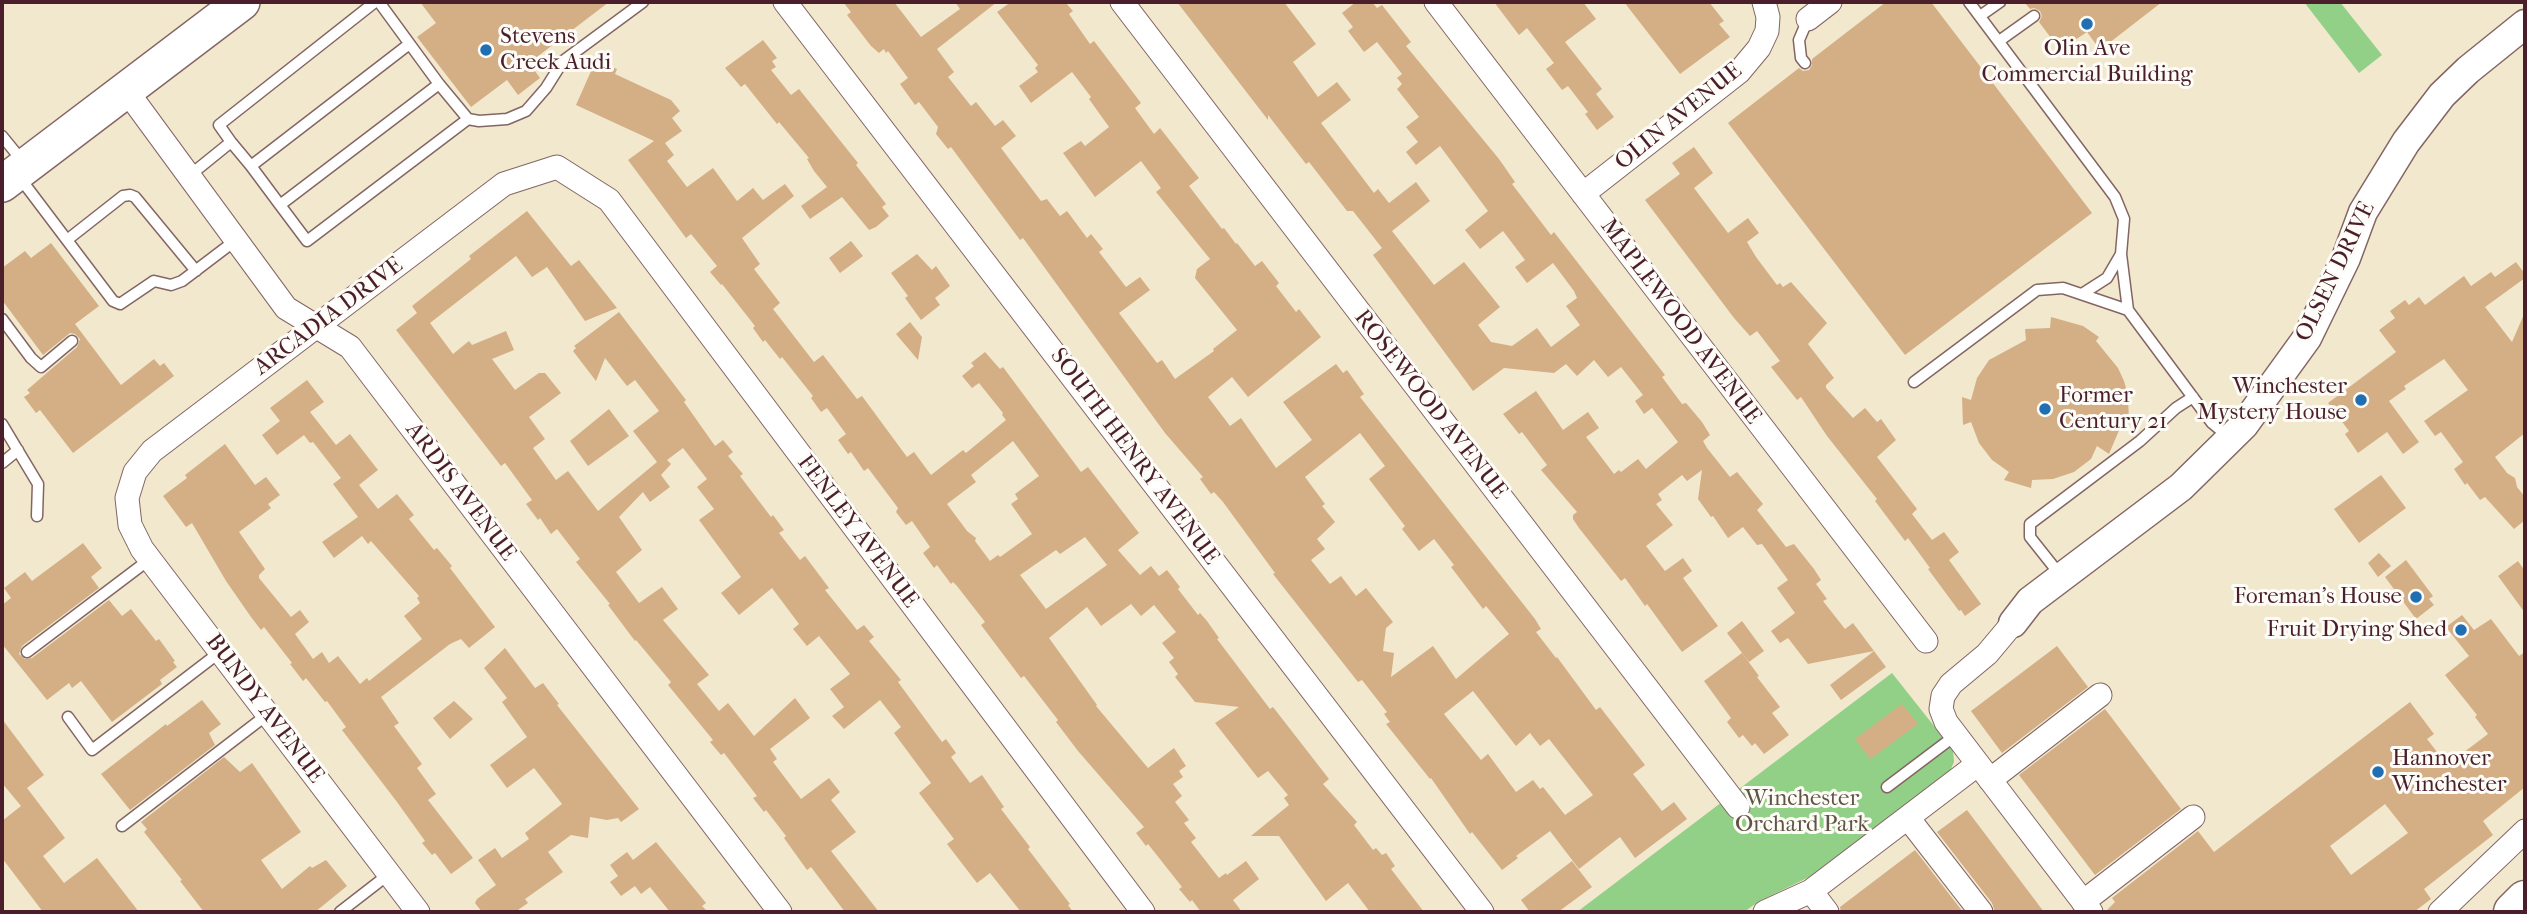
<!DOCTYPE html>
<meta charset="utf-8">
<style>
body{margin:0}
#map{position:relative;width:2527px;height:914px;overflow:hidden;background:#f1e8ce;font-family:"IM FELL French Canon",serif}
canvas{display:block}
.frame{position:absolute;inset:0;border:4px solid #4a1f2b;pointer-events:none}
</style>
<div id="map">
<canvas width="2527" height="914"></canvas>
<div class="frame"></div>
</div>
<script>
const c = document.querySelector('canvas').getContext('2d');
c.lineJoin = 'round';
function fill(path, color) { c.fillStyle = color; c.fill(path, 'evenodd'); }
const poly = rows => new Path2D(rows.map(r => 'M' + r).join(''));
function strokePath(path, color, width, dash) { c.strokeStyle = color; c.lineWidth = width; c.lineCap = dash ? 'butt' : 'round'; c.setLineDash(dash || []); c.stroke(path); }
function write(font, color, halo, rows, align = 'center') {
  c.font = font + ' "IM FELL French Canon",serif'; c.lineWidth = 6; c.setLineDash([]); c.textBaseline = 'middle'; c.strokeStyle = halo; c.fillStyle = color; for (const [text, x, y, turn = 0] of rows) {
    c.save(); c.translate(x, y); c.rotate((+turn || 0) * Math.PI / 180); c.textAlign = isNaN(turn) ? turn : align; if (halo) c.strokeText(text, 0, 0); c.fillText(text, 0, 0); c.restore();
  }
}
fill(poly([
 [2304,2,2340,2,2382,55,2359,73],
 [1892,673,1953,750,1954,762,1950,771,1811,876,1758,902,1744,912,1577,912]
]), '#91d086');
fill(poly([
 [420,2,609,2,529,63,540,78,518,95,507,80,471,107,417,37,436,23],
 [843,2,894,2,921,37,960,9,955,2,997,2,937,49,954,72,948,77,971,106,976,102,995,126,1003,120,1016,136,1001,148,1041,201,1047,199,1060,216,1067,211,1087,238,1091,234,1103,249,1099,252,1126,287,1140,277,1150,290,1119,313,1157,363,1162,360,1175,379,1214,351,1213,349,1237,330,1195,278,1197,269,1210,259,1156,192,1161,188,1141,161,1095,197,1063,153,1081,141,1085,146,1109,127,1089,99,1091,97,1072,72,1031,103,1019,86,1038,72,1035,68,1038,65,997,12,1011,2,1065,2,1073,11,1069,14,1090,44,1094,41,1141,103,1135,108,1154,134,1160,128,1199,178,1189,186,1222,229,1224,228,1236,244,1237,243,1255,266,1262,261,1279,283,1276,286,1296,312,1299,309,1321,337,1248,397,1232,377,1208,397,1230,426,1241,418,1276,468,1312,440,1283,402,1336,364,1343,373,1347,370,1364,394,1360,397,1535,619,1541,629,1536,632,1556,658,1557,657,1596,710,1600,707,1645,765,1633,774,1662,811,1674,802,1687,819,1635,858,1620,837,1579,869,1550,831,1516,856,1518,858,1502,870,1472,832,1470,834,1431,778,1430,779,1386,724,1390,722,1384,714,1387,712,1362,680,1358,682,1273,574,1275,573,1223,502,1214,492,1211,494,1200,479,1203,477,1165,433,1023,238,1020,240,951,147,948,149,936,134,938,127,919,102,915,105,900,84,908,78,888,51,886,53,884,49,879,53,871,46,847,15,851,12],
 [1360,433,1385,466,1369,479,1405,526,1402,529,1419,551,1434,539,1454,565,1451,567,1483,609,1486,606,1509,634,1456,679,1433,646,1391,677,1394,653,1383,651,1386,628,1393,622,1366,588,1356,596,1341,576,1330,584,1311,560,1325,549,1317,539,1335,522,1322,506,1325,504,1305,477],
 [1473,691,1516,746,1530,733,1540,746,1549,739,1593,795,1565,815,1543,787,1540,789,1533,780,1516,792,1488,754,1481,760,1444,714],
 [1177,2,1284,2,1316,44,1293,62,1318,97,1337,82,1351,100,1321,123,1374,193,1378,189,1389,203,1416,182,1430,201,1392,231,1434,285,1464,262,1500,307,1478,325,1491,342,1512,346,1537,328,1551,347,1580,325,1566,306,1577,298,1574,291,1553,263,1527,283,1515,267,1525,260,1503,231,1480,249,1465,230,1488,211,1440,146,1416,165,1406,152,1418,142,1406,127,1419,117,1397,89,1402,84,1397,78,1402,74,1377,42,1364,52,1348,31,1353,27,1342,13,1356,2,1372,2,1377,8,1382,5,1411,42,1406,46,1499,159,1515,182,1512,184,1551,235,1554,232,1578,263,1665,375,1662,377,1682,404,1686,403,1702,422,1710,435,1703,441,1707,448,1730,477,1737,472,1763,504,1757,510,1786,547,1794,544,1814,569,1821,580,1816,584,1827,599,1823,601,1845,629,1853,623,1886,667,1841,700,1830,685,1874,651,1808,664,1788,638,1780,643,1771,631,1795,613,1777,588,1788,580,1762,544,1757,545,1743,527,1728,538,1713,516,1711,517,1698,499,1702,470,1687,481,1682,475,1658,494,1662,500,1656,504,1673,525,1646,546,1665,571,1683,558,1692,571,1683,578,1718,626,1682,652,1647,604,1645,606,1625,578,1621,581,1579,528,1573,519,1573,515,1577,512,1541,470,1547,465,1522,432,1519,434,1503,414,1536,391,1563,430,1588,412,1599,428,1586,437,1614,474,1619,470,1621,472,1638,459,1646,469,1678,442,1652,408,1644,414,1635,401,1643,395,1621,367,1608,377,1594,360,1577,376,1566,364,1554,373,1504,368,1473,391,1373,255,1382,248,1353,211,1347,211,1309,162,1306,164,1268,115,1268,120],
 [1494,2,1583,2,1596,19,1565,42,1602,89,1596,94,1614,117,1597,130,1585,114,1588,112,1568,86,1562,90,1546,69,1554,63,1527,28,1519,35],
 [1624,2,1709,2,1724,21,1719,24,1730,37,1680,74],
 [1886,2,1931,2,2092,213,1905,355,1728,123,1799,68,1803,71,1809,70,1812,65,1812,59],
 [2024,2,2162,2,2100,50,2087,32,2060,50,2039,22,2042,16,2040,11,2034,8,2030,9],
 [763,40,777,58,772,61,776,67,771,70,791,95,799,89,858,163,856,165,886,204,882,207,889,216,876,227,869,230,842,197,810,219,801,206,827,187,814,171,807,159,809,158,779,122,777,124,745,84,741,87,725,68],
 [596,60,617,69,615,74,671,100,680,111,672,118,682,131,665,143,674,155,667,161,687,187,713,168,737,201,753,188,763,200,785,184,794,196,742,238,760,264,754,269,780,303,773,309,814,362,823,355,857,399,862,396,907,457,914,452,931,475,963,450,966,453,1006,420,1002,415,1003,413,979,383,972,388,962,376,974,366,971,363,985,352,1000,369,1003,367,1081,472,1088,467,1139,533,1118,550,1140,575,1151,566,1159,576,1167,570,1180,587,1178,589,1198,615,1200,613,1207,621,1219,638,1217,639,1270,709,1273,707,1329,779,1323,784,1357,822,1354,825,1373,850,1376,848,1382,855,1386,853,1395,866,1391,869,1424,912,1370,912,1348,883,1326,901,1279,836,1251,836,1289,805,1284,798,1288,795,1268,771,1258,778,1215,723,1239,707,1195,702,1175,677,1178,674,1169,662,1174,658,1162,643,1176,632,1154,605,1141,616,1131,604,1101,626,1087,607,1049,638,1097,705,1096,706,1148,768,1174,748,1186,766,1179,771,1183,777,1173,784,1182,796,1175,802,1189,820,1184,823,1196,838,1191,842,1219,878,1226,873,1227,875,1246,861,1259,879,1233,900,1242,912,1201,912,1192,900,1190,902,1179,889,1182,887,1148,844,1146,846,1136,833,1144,827,1078,751,1056,722,1058,720,1024,676,1021,678,981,625,985,622,957,586,953,582,951,584,937,565,934,568,923,553,930,547,912,521,906,525,896,512,898,508,868,468,864,471,851,452,848,454,838,440,846,434,827,408,821,412,811,398,813,396,782,357,780,359,765,340,763,342,753,328,755,326,722,284,721,285,710,272,717,266,691,234,686,238,628,160,654,141,576,105],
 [1013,441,1039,476,1015,494,1018,499,1011,504,1032,534,1000,557,998,555,990,561,975,541,976,538,967,531,947,504,976,482,971,475],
 [1085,537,1107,565,1046,609,1020,575,1056,550,1060,554],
 [1694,147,1713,173,1694,188,1728,233,1748,218,1759,233,1747,242,1756,257,1777,285,1780,283,1783,287,1791,282,1827,323,1808,344,1834,378,1826,385,1826,388,1853,418,1865,408,1877,422,1881,419,1896,440,1877,457,1917,509,1912,514,1932,540,1944,532,1959,552,1949,560,1981,604,1965,616,1961,610,1959,611,1928,569,1930,568,1908,538,1905,541,1875,501,1877,499,1827,436,1801,397,1797,400,1771,367,1780,361,1757,331,1750,336,1734,318,1645,200,1680,174,1672,163],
 [527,211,571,266,579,260,617,308,585,321,547,267,532,277,516,256,430,323,453,354,469,341,472,345,506,331,514,350,492,359,515,390,539,373,545,373,561,393,529,417,545,439,533,448,556,480,568,471,598,511,657,462,633,431,659,411,635,380,627,386,605,358,596,381,573,351,576,348,574,346,619,312,686,400,684,402,715,446,723,440,733,452,728,456,743,474,740,476,771,517,773,515,784,530,779,533,800,560,805,556,829,588,825,590,857,630,864,625,874,637,869,641,901,680,898,682,942,742,946,739,956,753,951,757,970,783,982,775,1004,807,1001,809,1030,847,1028,849,1070,904,1068,905,1073,912,1021,912,990,873,977,883,947,844,954,839,919,793,931,783,894,733,901,727,880,700,844,729,832,716,844,707,830,689,850,674,819,636,807,646,793,629,799,624,772,588,739,615,721,593,741,577,699,520,714,509,697,487,707,479,683,448,667,460,671,464,661,475,670,487,650,502,643,492,619,517,642,550,616,572,639,603,662,587,678,609,663,620,709,675,697,684,719,711,728,703,754,736,795,698,810,718,770,749,777,759,773,762,801,799,829,778,840,792,831,800,856,832,831,851,879,912,845,912,811,867,807,870,784,838,786,836,766,810,764,812,753,798,757,796,724,753,721,755,710,742,713,740,668,685,671,682,636,640,635,641,608,605,610,604,576,562,580,559,557,529,551,534,540,518,538,520,526,504,532,500,505,463,501,466,396,330,417,313,412,306,471,259,469,256],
 [851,241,863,256,840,273,829,258],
 [51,243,99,306,75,324,121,385,154,359,160,366,164,363,174,376,73,453,40,410,36,413,24,397,30,393,27,390,77,347,80,339,75,334,70,333,43,355,2,300,2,268,25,251,31,258],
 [917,254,932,270,936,266,950,286,935,298,940,305,921,320,905,298,908,296,891,273],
 [2516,262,2525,274,2525,278,2485,307,2512,342,2525,312,2525,433,2495,457,2507,473,2515,478,2517,487,2525,497,2525,520,2514,529,2485,497,2480,500,2467,483,2465,485,2454,469,2463,462,2441,432,2435,436,2424,421,2468,390,2444,359,2404,386,2406,389,2389,401,2419,442,2403,454,2387,432,2358,453,2345,434,2349,431,2328,403,2396,352,2379,330,2395,318,2390,311,2405,300,2409,305,2419,297,2425,305,2464,276,2471,286,2491,272,2495,277],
 [2051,317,2083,326,2099,337,2096,341,2118,368,2124,381,2128,395,2129,423,2123,421,2109,454,2097,446,2091,459,2074,472,2053,479,2032,480,2031,488,2004,480,2009,472,1992,460,1979,443,1971,422,1963,425,1962,397,1971,400,1977,378,1989,360,2026,340,2025,329,2050,328],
 [910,322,922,337,918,360,896,334],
 [307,380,324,402,310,412,336,445,350,434,378,470,359,485,378,509,397,494,414,515,409,519,434,550,437,548,452,566,450,568,495,627,469,648,461,639,450,644,381,697,399,723,394,726,422,764,417,768,436,794,428,800,473,858,451,874,435,853,432,855,422,843,425,841,397,802,342,730,346,727,327,701,325,702,306,678,303,681,290,664,292,663,264,627,261,630,251,617,226,581,192,523,186,527,163,496,187,478,185,475,225,444,255,485,266,477,280,495,268,504,271,508,239,532,265,569,259,575,259,578,291,617,300,610,309,622,295,634,313,659,322,652,329,663,338,656,360,684,367,678,369,681,422,639,404,616,420,603,417,598,419,596,371,541,368,544,362,536,334,558,322,542,358,517,333,484,341,478,313,442,310,443,304,435,277,455,262,435,280,421,270,408],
 [609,409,629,436,588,466,570,441],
 [2381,475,2406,508,2359,543,2334,509],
 [83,543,102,568,91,577,99,588,22,646,19,654,25,659,32,658,109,600,122,616,131,609,156,641,159,639,175,661,173,662,177,667,160,680,162,684,112,722,81,681,72,688,69,683,47,700,2,644,2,605,11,598,4,588,25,572,32,581],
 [2379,553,2391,566,2378,577,2368,563],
 [2406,560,2433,596,2429,599,2434,605,2416,619,2385,577],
 [2518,561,2525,571,2525,613,2498,576],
 [2462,615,2474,630,2491,619,2519,656,2525,652,2525,787,2483,821,2493,835,2424,889,2431,899,2414,912,2105,912,2115,902,2112,898,2198,831,2214,852,2410,702,2434,734,2427,739,2447,765,2488,734,2475,717,2477,715,2445,675,2469,656,2446,627],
 [2385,804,2408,833,2351,875,2330,846],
 [1742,621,1764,651,1749,662,1727,633],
 [2057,646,2088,687,2002,753,1971,711],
 [505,648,535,688,543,683,559,704,557,705,639,809,621,822,618,818,607,820,590,817,588,838,571,835,548,852,563,872,525,899,528,903,515,912,482,912,475,903,477,899,496,885,478,860,495,848,502,858,529,839,525,833,562,804,534,768,507,788,490,765,527,737,502,702,507,698,484,668],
 [1742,653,1759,676,1757,677,1780,707,1772,713,1789,735,1764,754,1755,743,1752,746,1743,735,1739,738,1727,722,1731,718,1704,681],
 [202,700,221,724,209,733,215,745,130,810,101,774,166,724,167,726],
 [454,701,473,719,450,739,433,718],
 [1902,704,1918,724,1870,759,1855,739],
 [2105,709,2181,809,2095,875,2019,775],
 [2,719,44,775,27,788,65,838,43,856,64,883,97,858,139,912,43,912,2,858,2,821,21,806,2,783],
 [224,757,240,772,252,763,301,832,261,860,282,889,310,866,312,868,326,860,347,886,315,912,204,912,180,881,182,880,144,832,147,829,141,822],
 [1967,810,2044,912,1995,912,1992,903,1937,832],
 [656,842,706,903,702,906,708,912,670,912,650,887,641,894,635,886,621,896,610,882,618,876,610,865,627,852,633,860],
 [1915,850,1963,912,1841,912,1840,907],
 [1572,861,1592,887,1558,912,1530,912,1521,900]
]), '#d4af85');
const service = poly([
 [379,2,439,84,468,119,479,121,507,119,526,111,546,88,563,61,643,2],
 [1969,2,2115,197,2124,219,2121,254,2128,310,2212,423,2230,438],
 [1980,16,2000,2],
 [1999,41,2034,16],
 [1805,63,1801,58,1799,40,1808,19],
 [2,136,24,163],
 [231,142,251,166,408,45],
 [251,166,280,205,439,84],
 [189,176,231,142,219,125,375,2],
 [20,178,113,301,120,304,154,281,171,285,182,281,236,240],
 [280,205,307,241,468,119],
 [67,240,123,196,130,195,135,197,196,271],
 [2082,294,2107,278,2121,254],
 [2,319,31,358,41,367,72,341],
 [1914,382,2037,290,2063,288,2128,310],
 [2,424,38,484,37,516],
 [2,463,18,450],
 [2061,576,2030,537,2030,524,2140,441,2176,408,2193,397],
 [27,652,150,559],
 [68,717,92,750,220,652],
 [1887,787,1956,735],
 [122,826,268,714],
 [340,912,389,874]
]);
const minor = poly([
 [785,2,1482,912],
 [1122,2,1738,807],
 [1436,2,1926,641],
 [1808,19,1830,2],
 [126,90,286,308,350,347,780,912],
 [1583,194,1739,72,1759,48,1767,31,1768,17,1764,2],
 [2013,623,1987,654,1951,684,1943,696,1941,709,1946,722,2091,912],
 [1990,780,2100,695],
 [1908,818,1981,912],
 [1811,891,1827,912],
 [2083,902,2193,817],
 [418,912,142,549,130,525,127,498,135,472,152,451,504,184,557,167,609,200,1143,912],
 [1765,912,1811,891,1978,764],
 [2440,912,2525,831]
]);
const tertiary = poly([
 [2013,623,2030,601,2181,487,2244,425,2307,338,2346,258,2363,212,2406,142,2442,95,2468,70,2525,24]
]);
const primary = poly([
 [2,184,242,2]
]);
const motorway = poly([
 [2513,912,2525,900]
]);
strokePath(service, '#846564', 13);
strokePath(minor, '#846564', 25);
strokePath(tertiary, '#846564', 31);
strokePath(primary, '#846564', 38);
strokePath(motorway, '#846564', 41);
strokePath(service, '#fff', 10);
strokePath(minor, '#fff', 23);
strokePath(tertiary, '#fff', 28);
strokePath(primary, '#fff', 35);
strokePath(motorway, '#fff', 38);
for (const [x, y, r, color] of [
 [2087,24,7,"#1f6fb2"],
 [486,50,7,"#1f6fb2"],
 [2361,400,7,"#1f6fb2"],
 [2045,409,7,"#1f6fb2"],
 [2416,597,7,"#1f6fb2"],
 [2461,630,7,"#1f6fb2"],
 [2378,772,7,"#1f6fb2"]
]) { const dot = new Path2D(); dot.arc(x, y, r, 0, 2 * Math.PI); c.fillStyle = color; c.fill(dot); strokePath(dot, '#fdfcf7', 2.5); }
write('23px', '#4a1f2b', '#fdfcf7', [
 ["Stevens",500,37],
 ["Creek Audi",500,63],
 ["Olin Ave",2087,49,"center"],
 ["Commercial Building",2087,75,"center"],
 ["Winchester",2347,387,"right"],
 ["Mystery House",2347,413,"right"],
 ["Former",2059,396],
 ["Century 21",2059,422],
 ["Foreman’s House",2402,597,"right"],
 ["Fruit Drying Shed",2447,630,"right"],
 ["Hannover",2392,759],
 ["Winchester",2392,785]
], 'left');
write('23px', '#4a1f2b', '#fdfcf7', [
 ["OLIN AVENUE",1679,117,-39],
 ["OLSEN DRIVE",2336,272,-64],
 ["ARCADIA DRIVE",329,317,-37],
 ["MAPLEWOOD AVENUE",1680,322,53],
 ["ROSEWOOD AVENUE",1430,405,52],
 ["SOUTH HENRY AVENUE",1134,457,53],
 ["ARDIS AVENUE",460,492,53],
 ["FENLEY AVENUE",857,532,53],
 ["BUNDY AVENUE",264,709,53]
]);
write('23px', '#5f5446', '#fdfcf7', [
 ["Winchester",1802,799],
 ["Orchard Park",1802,825]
]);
</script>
